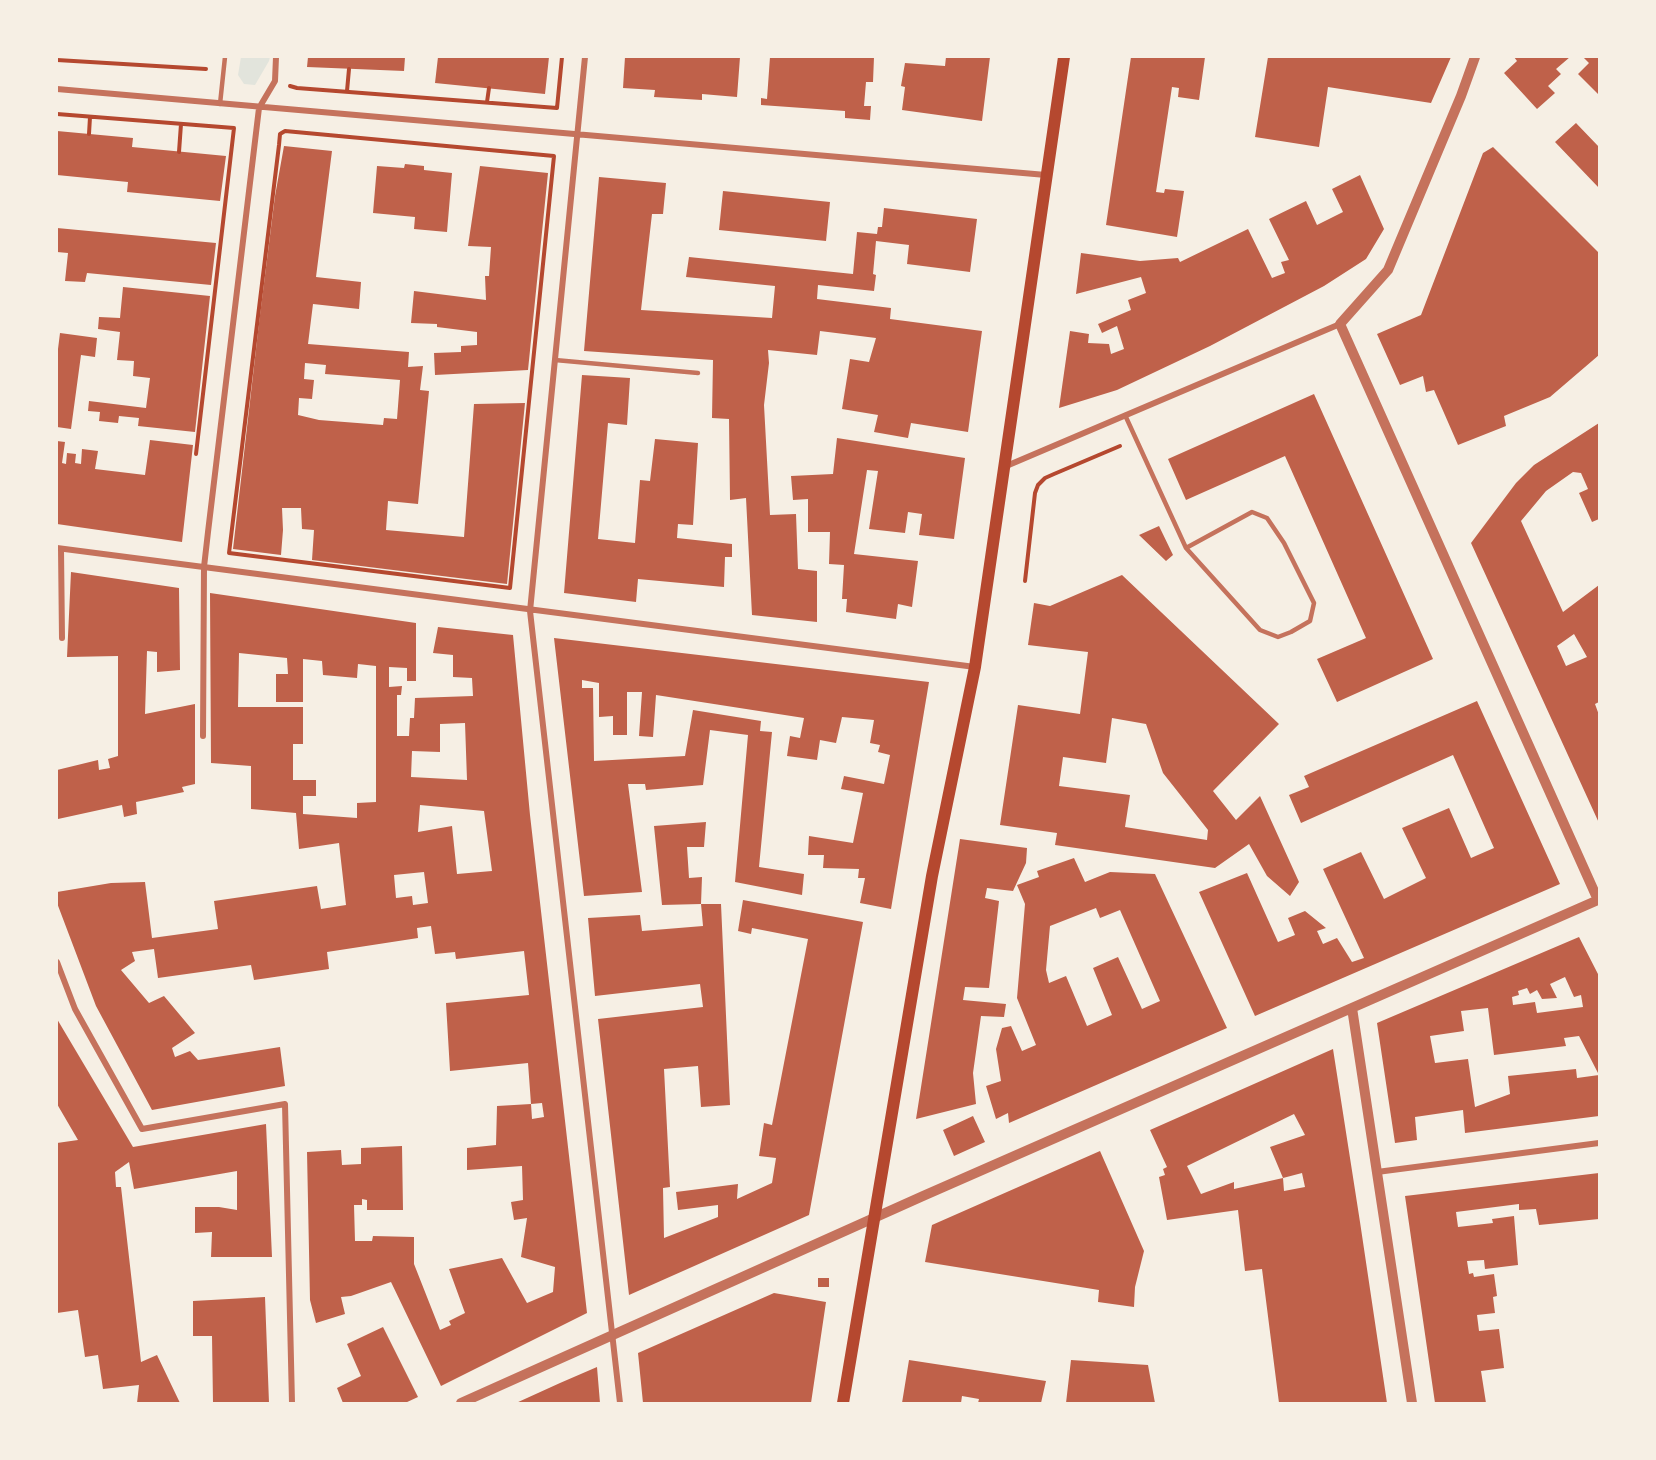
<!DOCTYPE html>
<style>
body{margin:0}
#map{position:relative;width:1656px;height:1460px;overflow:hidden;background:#f6efe4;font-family:Signika,sans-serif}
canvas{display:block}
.frame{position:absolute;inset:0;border:58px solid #f6efe4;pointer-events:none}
</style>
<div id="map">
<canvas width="1656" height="1460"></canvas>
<div class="frame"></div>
</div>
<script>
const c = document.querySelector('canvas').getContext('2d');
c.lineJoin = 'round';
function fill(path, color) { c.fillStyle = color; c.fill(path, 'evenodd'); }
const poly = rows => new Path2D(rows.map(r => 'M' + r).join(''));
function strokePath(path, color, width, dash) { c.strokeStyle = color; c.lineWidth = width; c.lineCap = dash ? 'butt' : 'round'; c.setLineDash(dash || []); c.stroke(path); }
fill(poly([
 [241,57,270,57,269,61,255,85,244,84,238,75]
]), '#e2e4dc');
fill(poly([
 [308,57,405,57,404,71,307,67],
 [438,57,549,57,545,94,435,83],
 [625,57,740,57,737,97,702,94,702,100,654,97,655,90,623,88],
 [770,57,874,57,873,82,866,82,864,106,871,106,870,120,845,118,845,111,761,105,761,98,767,99],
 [946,57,990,57,982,121,902,110,905,87,901,86,905,63,945,66],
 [1131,57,1205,57,1199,100,1178,97,1179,88,1172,87,1156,192,1164,193,1165,189,1184,191,1177,237,1106,225],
 [1268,57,1451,57,1431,103,1328,87,1319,147,1255,137],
 [1514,57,1570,57,1556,69,1561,74,1548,86,1555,93,1537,109,1504,73,1517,61],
 [1583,57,1599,57,1599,95,1578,74,1589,63],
 [1576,123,1599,147,1599,188,1555,142],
 [57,131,133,138,132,147,226,156,220,201,127,192,128,182,57,175],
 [284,146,332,151,316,277,361,282,359,309,313,304,308,344,409,352,408,367,423,366,420,390,429,391,418,504,388,501,386,530,464,537,474,404,525,403,507,584,312,560,314,530,302,529,301,508,282,508,283,530,281,555,233,549,259,323,275,196],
 [305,363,326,365,325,374,400,380,397,419,384,418,383,425,319,420,298,415,299,398,312,399,314,380,304,379],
 [1493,147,1599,253,1599,355,1550,397,1504,416,1506,426,1458,445,1434,390,1426,392,1423,376,1400,385,1377,334,1421,315,1483,153],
 [405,164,424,166,424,170,452,173,447,232,414,229,415,217,373,213,377,166,404,168],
 [480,166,548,173,528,370,435,375,434,353,461,352,461,346,477,345,477,332,437,327,437,324,411,323,414,291,486,300,485,276,489,276,491,247,468,246],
 [1360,175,1384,229,1366,259,1324,286,1210,346,1117,390,1059,408,1070,331,1089,334,1088,343,1109,344,1111,354,1124,349,1117,326,1102,333,1098,324,1131,310,1128,300,1146,293,1141,277,1076,294,1081,253,1140,261,1178,258,1180,262,1248,229,1272,278,1285,273,1281,262,1289,260,1269,219,1306,201,1317,225,1343,212,1332,189],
 [599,177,666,183,663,214,652,214,641,310,772,318,775,286,686,277,689,257,853,274,857,232,877,234,878,227,882,227,884,208,977,219,970,272,907,264,909,245,876,241,873,274,876,275,874,291,818,285,817,299,891,308,890,319,982,331,968,432,911,423,908,438,874,432,878,415,842,409,850,359,869,362,876,338,820,331,817,355,768,350,769,363,764,405,770,515,796,514,798,569,817,571,817,622,752,615,746,498,730,500,729,419,712,418,713,360,584,351],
 [723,191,830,202,826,241,719,230],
 [57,228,216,243,211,285,87,273,85,282,65,281,68,253,57,252],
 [123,287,210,296,195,432,138,426,139,418,119,416,118,423,99,421,100,412,88,411,89,401,146,408,150,378,133,376,134,361,117,360,120,332,98,329,99,317,120,318],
 [60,333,97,338,95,357,81,355,71,429,57,427,57,357],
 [582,375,630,378,627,425,608,423,598,539,635,543,640,480,650,481,655,439,698,443,693,525,678,524,677,538,732,544,732,557,725,557,724,587,638,579,636,602,564,593],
 [1314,394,1433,659,1337,702,1317,659,1366,638,1285,456,1186,500,1168,459],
 [1599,423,1599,519,1592,522,1579,493,1588,489,1581,473,1573,472,1546,491,1521,521,1563,612,1599,585,1599,702,1595,704,1599,715,1599,823,1471,543,1516,483,1534,465],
 [1574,634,1587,657,1566,666,1557,646],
 [837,438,965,458,954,539,919,535,922,514,908,512,905,533,869,529,878,471,867,470,854,554,918,561,912,607,898,604,896,619,846,612,847,599,842,599,844,565,829,564,830,532,808,532,808,499,793,500,791,476,833,474],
 [150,440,193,445,182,542,57,524,57,441,65,442,62,463,66,464,67,453,76,454,75,463,81,464,82,449,98,451,95,469,145,475],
 [1159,526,1173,555,1166,561,1139,535],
 [71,572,179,588,180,670,157,672,157,652,147,651,145,714,195,704,195,784,182,787,184,792,136,802,137,814,124,817,122,805,58,819,57,816,57,770,98,760,99,770,110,768,108,759,118,756,118,656,67,657],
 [1122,575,1279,724,1213,791,1236,820,1260,796,1299,882,1290,896,1267,876,1249,844,1215,868,1055,845,1057,833,1000,825,1018,705,1080,714,1088,652,1028,645,1034,603,1050,606],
 [1112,718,1146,724,1163,773,1208,830,1207,840,1125,827,1130,795,1059,786,1063,757,1106,763],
 [210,593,416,623,416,681,407,681,407,668,389,667,389,687,402,686,401,695,397,695,397,736,409,736,410,718,414,718,415,698,473,696,472,678,453,677,453,655,433,653,438,627,513,635,530,815,587,1313,441,1386,391,1282,351,1296,341,1297,345,1314,316,1323,310,1300,307,1152,341,1150,342,1165,361,1164,361,1148,402,1146,403,1210,367,1210,367,1200,362,1199,362,1205,354,1205,355,1241,372,1241,373,1236,414,1237,414,1264,440,1330,451,1325,449,1321,465,1313,449,1269,502,1258,527,1303,553,1292,555,1267,521,1257,527,1218,514,1220,511,1202,523,1200,522,1166,467,1170,467,1148,496,1145,497,1106,531,1104,532,1119,544,1117,542,1103,531,1104,528,1063,450,1071,446,1003,529,995,524,951,456,959,455,952,435,954,431,926,417,928,418,938,327,952,329,969,254,980,251,965,158,978,154,949,132,952,135,961,121,970,149,1003,164,996,195,1033,172,1048,175,1057,190,1051,198,1060,280,1047,285,1086,152,1110,96,1006,57,903,57,892,111,883,145,882,152,938,218,929,214,901,317,886,321,909,346,905,339,843,299,849,296,813,251,809,251,766,211,763],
 [239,653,287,658,288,674,276,674,276,702,303,702,303,659,322,661,323,675,357,678,358,664,376,666,376,802,357,803,357,818,303,814,303,796,316,796,316,780,293,780,293,744,303,744,303,707,238,707],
 [465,723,467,780,411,777,412,751,440,752,440,724],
 [420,805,484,811,492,871,457,874,452,826,418,832],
 [424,872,428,903,413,905,412,896,396,898,394,875],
 [554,638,929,682,891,909,860,903,865,878,858,878,859,869,823,868,824,855,808,855,809,836,853,843,863,793,841,789,844,776,884,784,890,755,878,752,880,745,870,743,874,720,842,717,836,743,820,740,817,760,787,756,790,736,800,738,804,718,656,695,653,737,639,736,642,692,627,692,627,735,613,735,613,716,599,717,599,683,582,680,582,688,593,688,594,761,685,756,693,710,761,721,760,731,772,732,759,867,804,874,802,895,735,882,748,735,710,730,703,785,646,790,645,784,628,784,642,892,584,896],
 [1477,701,1560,884,1255,1016,1199,892,1247,873,1278,942,1295,935,1288,918,1305,911,1326,928,1317,931,1323,944,1337,938,1352,962,1364,958,1323,869,1361,852,1384,899,1426,878,1402,828,1449,808,1471,858,1494,848,1453,755,1301,823,1289,795,1309,787,1304,776],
 [706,822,704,847,687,847,689,878,702,877,701,904,662,905,654,826],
 [960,839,1027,848,1026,863,1013,891,987,888,985,898,999,901,989,988,965,987,963,1000,1006,1004,1004,1017,981,1016,973,1073,976,1104,916,1119],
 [1074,858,1085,882,1110,872,1155,874,1227,1028,1009,1123,1008,1113,996,1119,986,1086,1001,1081,996,1049,1002,1028,1011,1026,1022,1051,1036,1045,1017,998,1025,904,1017,885,1039,877,1037,871],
 [1096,908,1100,918,1120,910,1160,1001,1142,1009,1118,957,1093,968,1112,1015,1087,1026,1066,976,1049,983,1046,970,1050,926],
 [743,900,863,922,809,1215,629,1295,598,1019,703,1007,700,984,595,996,588,918,640,915,642,931,703,926,701,904,721,904,730,1105,701,1107,698,1066,664,1069,670,1187,663,1188,664,1238,718,1217,718,1205,678,1210,676,1192,738,1184,737,1199,772,1183,776,1158,759,1156,764,1123,772,1125,808,939,752,928,751,934,738,931],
 [1579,937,1599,976,1599,1116,1465,1133,1463,1110,1415,1117,1417,1140,1395,1143,1377,1023],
 [1565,977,1574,997,1581,995,1583,1007,1537,1013,1535,1002,1513,1005,1512,997,1519,995,1518,991,1527,988,1530,994,1537,990,1542,999,1557,998,1550,984],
 [1488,1008,1494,1055,1566,1046,1564,1038,1579,1036,1599,1075,1577,1078,1576,1069,1508,1076,1510,1094,1475,1107,1468,1059,1435,1063,1430,1036,1464,1031,1461,1011],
 [57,1019,133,1147,266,1124,272,1257,211,1257,212,1232,195,1233,195,1207,219,1207,237,1210,237,1171,134,1189,129,1162,115,1172,116,1187,121,1187,141,1362,157,1355,180,1403,137,1403,139,1385,103,1389,98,1355,85,1357,78,1310,57,1313,57,1143,78,1140,57,1104],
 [1333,1049,1360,1222,1387,1403,1279,1403,1262,1269,1245,1271,1238,1210,1167,1220,1159,1177,1165,1175,1163,1169,1167,1167,1150,1130],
 [1294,1114,1305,1135,1270,1147,1283,1178,1234,1189,1234,1182,1201,1194,1187,1166],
 [1302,1173,1305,1187,1284,1191,1283,1178],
 [973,1116,985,1142,954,1156,943,1130],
 [1100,1151,1144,1251,1135,1287,1134,1307,1098,1302,1099,1290,925,1262,932,1225],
 [1599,1173,1599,1219,1539,1225,1536,1209,1519,1210,1519,1204,1456,1212,1458,1227,1493,1223,1492,1219,1514,1216,1518,1265,1485,1269,1484,1260,1467,1261,1469,1274,1473,1273,1474,1277,1494,1274,1497,1296,1493,1297,1495,1313,1477,1315,1479,1331,1499,1329,1504,1368,1481,1371,1486,1403,1435,1403,1405,1196],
 [818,1278,829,1278,829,1287,818,1287],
 [774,1293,826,1302,811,1403,643,1403,638,1353],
 [265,1297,269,1403,213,1403,212,1336,193,1336,193,1301],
 [383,1327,418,1397,405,1403,343,1403,337,1388,361,1376,347,1344],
 [909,1360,1046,1381,1041,1403,978,1403,979,1399,962,1396,961,1403,902,1403],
 [1071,1360,1148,1365,1155,1403,1066,1403],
 [597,1367,600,1403,516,1403,560,1383]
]), '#bf614a');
strokePath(poly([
 [57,60,206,69],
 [290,86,297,88,557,108,562,57],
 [347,91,349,69],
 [487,102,489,88],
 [57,114,234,128,196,454],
 [285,131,554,156,510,588,229,553,279,145,280,134,285,131],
 [89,134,90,117],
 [179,152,181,124],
 [1025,581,1035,493,1038,485,1045,478,1054,474,1120,446]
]), '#b5482f', 4);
strokePath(poly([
 [220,104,225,57],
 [555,360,698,373],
 [1125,415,1186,548,1260,630,1278,637,1291,632,1310,621,1314,603,1284,543,1267,518,1252,512,1186,548]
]), '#c5725c', 4.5);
strokePath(poly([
 [585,57,530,611,620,1403],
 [57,89,1046,175],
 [1004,467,1340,324],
 [57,548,975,667],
 [61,549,62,638],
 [203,736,204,567,208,532,259,108,275,81,276,57],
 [57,962,75,1009,142,1129,285,1104,292,1403],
 [1377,1172,1599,1143]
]), '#c5725c', 6);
strokePath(poly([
 [1352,1008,1412,1403],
 [461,1403,923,1196,1598,900,1340,324,1388,270,1461,96,1475,57]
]), '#c5725c', 10);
strokePath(poly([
 [843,1403,932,876,975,667,1064,57]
]), '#b5482f', 12);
</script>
